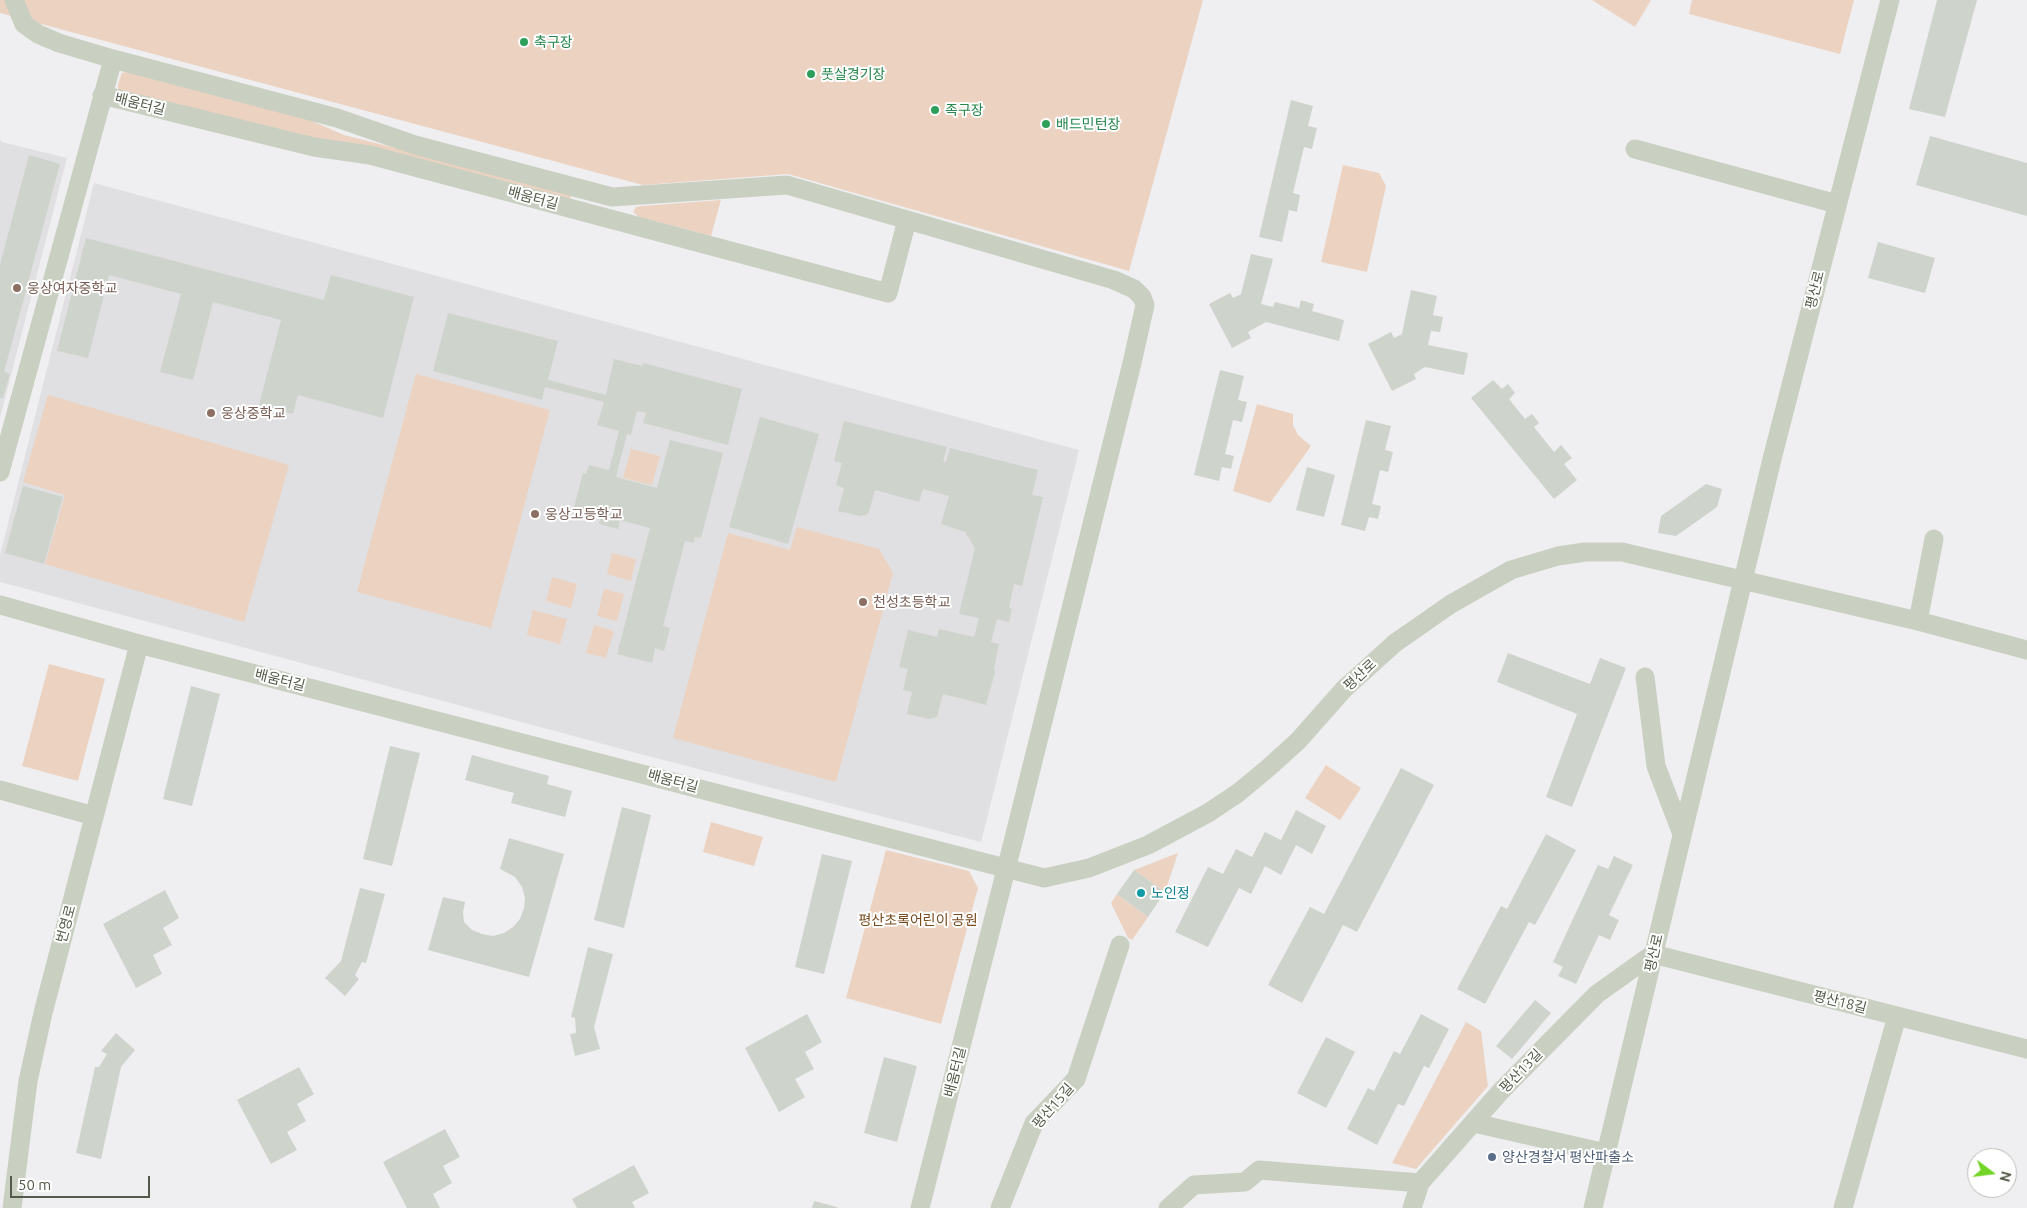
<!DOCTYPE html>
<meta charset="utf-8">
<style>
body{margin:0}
#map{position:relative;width:2027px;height:1208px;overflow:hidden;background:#efeff2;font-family:Ubuntu,sans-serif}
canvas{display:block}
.north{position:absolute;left:1967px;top:1148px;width:50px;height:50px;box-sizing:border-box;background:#fff;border:1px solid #babdb6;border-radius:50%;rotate:105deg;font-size:14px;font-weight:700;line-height:20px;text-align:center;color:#525b49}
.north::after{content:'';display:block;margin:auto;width:18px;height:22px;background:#72d526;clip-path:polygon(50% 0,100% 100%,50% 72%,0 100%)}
.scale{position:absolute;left:10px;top:1176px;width:140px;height:22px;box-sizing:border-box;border:2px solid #525b49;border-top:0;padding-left:6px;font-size:15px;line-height:18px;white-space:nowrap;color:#525b49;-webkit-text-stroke:4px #fff;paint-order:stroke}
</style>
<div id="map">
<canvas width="2027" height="1208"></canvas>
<div class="north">N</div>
<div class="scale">50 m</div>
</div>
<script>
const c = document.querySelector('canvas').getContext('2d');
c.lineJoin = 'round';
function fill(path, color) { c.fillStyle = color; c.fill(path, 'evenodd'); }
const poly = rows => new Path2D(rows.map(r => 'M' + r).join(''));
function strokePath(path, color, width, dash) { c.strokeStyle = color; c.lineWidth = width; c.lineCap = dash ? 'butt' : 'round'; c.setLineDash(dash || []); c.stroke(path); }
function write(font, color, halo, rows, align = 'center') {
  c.font = font + ' Ubuntu,"Noto Sans KR",sans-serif'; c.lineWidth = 4; c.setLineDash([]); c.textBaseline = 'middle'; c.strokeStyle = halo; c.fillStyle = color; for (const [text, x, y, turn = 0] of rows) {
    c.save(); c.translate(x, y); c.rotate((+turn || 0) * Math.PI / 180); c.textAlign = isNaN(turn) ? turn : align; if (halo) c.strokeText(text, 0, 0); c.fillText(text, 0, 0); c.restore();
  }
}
fill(poly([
 [0,139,2,142,67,158,0,418],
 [94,183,1079,450,981,842,644,755,0,582,0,555]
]), '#e0e0e2');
fill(poly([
 [0,0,1203,0,1129,271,788,174,643,185,0,13],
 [1592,0,1651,0,1635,27],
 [1692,0,1854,0,1840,54,1689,14],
 [126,72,305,118,344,135,570,192,572,196,569,199,302,139,118,90,118,84,122,73],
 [1343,165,1379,173,1386,186,1367,272,1321,262],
 [721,200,711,236,639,217,633,212,636,207,642,206],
 [416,374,550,410,491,628,357,592],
 [48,395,289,465,244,622,45,564,65,495,23,482],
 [1257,404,1293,414,1293,425,1298,435,1311,446,1270,503,1233,491],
 [631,449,660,456,652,485,623,478],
 [797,527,879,549,893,573,836,782,673,738,728,533,790,550],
 [612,553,636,559,631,581,607,574],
 [552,577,577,584,571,608,546,601],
 [604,589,624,594,617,621,597,616],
 [533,610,567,619,560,644,527,635],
 [594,625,614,631,606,658,586,653],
 [49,664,105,679,78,781,22,766],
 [1326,765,1361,788,1340,820,1305,798],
 [711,822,763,837,754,866,703,852],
 [886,850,969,871,978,888,941,1024,846,998],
 [1178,853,1165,892,1134,870],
 [1117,894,1148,917,1132,940,1128,938,1111,903],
 [1466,1022,1481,1031,1488,1086,1416,1169,1392,1163]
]), '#ecd2c1');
fill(poly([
 [1937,0,1977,0,1945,117,1909,109],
 [1291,100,1313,106,1308,126,1317,128,1312,149,1304,147,1293,193,1300,195,1297,212,1289,210,1282,242,1259,237],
 [1930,136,2027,163,2027,216,1916,185],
 [29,155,60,164,4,372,10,374,3,398,0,398,0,265],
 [86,238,324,300,331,275,414,297,383,418,298,395,293,414,259,405,281,320,213,302,193,380,160,372,181,294,109,275,88,358,57,351],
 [1878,242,1935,258,1925,293,1868,278],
 [1251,254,1273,259,1261,304,1273,307,1275,302,1299,308,1301,300,1314,304,1312,311,1344,320,1339,341,1266,322,1248,332,1251,338,1232,348,1209,304,1230,293,1233,298,1241,294],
 [1411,290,1437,296,1433,315,1443,317,1440,332,1431,331,1428,345,1468,353,1464,375,1425,367,1414,374,1416,379,1392,391,1368,344,1391,332,1394,338,1402,334],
 [448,313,558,341,548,380,606,395,614,359,642,366,643,363,742,389,728,445,643,423,646,413,637,411,631,435,627,434,616,477,657,488,670,440,723,453,701,538,695,537,694,543,685,541,663,626,670,628,664,651,655,648,652,663,617,654,650,528,620,520,618,529,599,524,601,514,574,507,583,473,586,474,589,465,609,470,619,431,597,425,604,402,545,387,542,400,433,371],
 [1220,370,1244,376,1238,400,1247,402,1242,422,1233,420,1225,454,1234,456,1231,469,1222,467,1219,481,1194,475],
 [1493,380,1502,389,1508,384,1515,393,1509,399,1525,419,1532,414,1539,423,1534,427,1554,452,1561,445,1572,458,1564,464,1577,480,1554,499,1471,398],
 [760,417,819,434,788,544,729,527],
 [1366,420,1391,426,1385,450,1393,452,1388,472,1380,470,1372,504,1381,506,1378,519,1369,517,1365,531,1341,525],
 [844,421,947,447,943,462,946,462,950,448,1038,470,1032,495,1043,497,1022,586,1014,584,1009,608,1012,609,1009,622,997,619,991,642,999,644,994,668,995,672,986,705,943,694,937,717,929,719,907,714,912,692,903,690,908,669,899,667,908,630,937,637,939,629,974,637,979,618,959,614,975,548,965,532,941,524,949,496,923,489,919,502,875,490,869,512,866,515,860,516,838,511,844,488,836,485,842,463,834,461],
 [1307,467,1335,475,1324,517,1296,510],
 [1706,484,1722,489,1717,507,1676,536,1658,533,1661,516],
 [23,486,63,497,44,564,5,553],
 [1508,653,1590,684,1600,658,1626,668,1572,807,1546,797,1577,714,1497,682],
 [191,686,220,694,192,806,163,799],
 [390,746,420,753,392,866,363,859],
 [472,755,549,776,547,784,572,791,565,817,511,803,514,793,465,780],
 [1401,768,1434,785,1357,932,1343,925,1302,1003,1268,985,1310,907,1324,914],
 [622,807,651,815,624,928,594,920],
 [1296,810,1326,826,1312,854,1296,845,1281,875,1265,866,1251,894,1239,888,1208,947,1175,932,1208,867,1223,874,1236,849,1252,857,1265,832,1281,840],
 [1546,834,1576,850,1535,925,1529,922,1485,1004,1457,989,1501,906,1507,909],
 [509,838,564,854,529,977,428,950,443,897,465,902,463,912,464,922,472,930,482,934,493,936,504,933,513,927,520,919,524,908,525,898,522,887,515,877,500,869],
 [822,854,852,861,824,974,795,967],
 [1614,856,1633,865,1609,915,1619,920,1610,940,1599,935,1576,984,1558,976,1563,967,1553,962,1598,865,1608,869],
 [1134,870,1165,892,1148,917,1117,894],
 [360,888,385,894,366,963,362,962,355,975,359,979,345,996,325,978,341,961],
 [165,890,179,918,163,928,172,945,153,955,162,974,136,988,103,924],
 [588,947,613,954,594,1027,600,1049,575,1056,570,1034,576,1033,575,1018,571,1017],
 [1535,1000,1551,1013,1512,1059,1496,1046],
 [807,1014,822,1042,805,1052,814,1069,795,1079,805,1097,779,1112,745,1048],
 [1421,1014,1449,1029,1429,1068,1424,1066,1404,1106,1398,1104,1377,1145,1347,1129,1368,1088,1374,1091,1394,1051,1400,1054],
 [116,1033,135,1050,121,1067,101,1159,76,1153,95,1067,99,1067,107,1054,101,1051],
 [1326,1037,1355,1052,1326,1108,1297,1093],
 [884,1057,917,1066,897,1142,864,1133],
 [299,1067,314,1094,297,1104,306,1121,287,1132,297,1150,271,1164,237,1100],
 [445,1129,460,1157,443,1166,452,1183,433,1194,440,1208,407,1208,383,1162],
 [634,1165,649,1193,632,1202,635,1208,577,1208,572,1199],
 [814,1201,837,1207,837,1208,812,1208]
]), '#ced3cc');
strokePath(poly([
 [14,0,24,24,38,34,59,43,113,59],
 [102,95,314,147,370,155,888,293,907,220],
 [1635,149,1837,204],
 [0,472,113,59,337,118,415,145,612,197,787,185,1114,280,1134,289,1142,297,1145,305,1132,363,1013,842,920,1208],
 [0,605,139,644,1044,878,1089,868,1148,845,1208,813,1238,793,1267,769,1298,741,1344,689,1395,643,1451,604,1511,570,1558,556,1585,552,1622,552,1918,621,2027,650],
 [1918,621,1934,539],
 [1645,677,1656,766,1682,834],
 [0,790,94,816],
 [1474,1123,1606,1153],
 [12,1208,28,1081,43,1013,139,644],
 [1000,1208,1034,1123,1076,1079,1120,945],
 [1168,1208,1194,1185,1245,1182,1259,1170,1420,1183],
 [1412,1208,1420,1183,1501,1091,1597,994,1653,954,2027,1049],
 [1593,1208,1772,459,1890,0],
 [1843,1208,1897,1016]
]), '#c9d0c1', 19);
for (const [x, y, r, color] of [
 [524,42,5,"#2e9e5b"],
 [811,74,5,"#2e9e5b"],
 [935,110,5,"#2e9e5b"],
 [1046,124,5,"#2e9e5b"],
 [17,288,5,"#8d6e63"],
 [211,413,5,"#8d6e63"],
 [535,514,5,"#8d6e63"],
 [863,602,5,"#8d6e63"],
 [1141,893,5,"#0f9aa8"],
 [1492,1157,5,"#5c6f8a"]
]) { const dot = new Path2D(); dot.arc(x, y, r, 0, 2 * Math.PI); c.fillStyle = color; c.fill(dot); strokePath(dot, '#fff', 2); }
write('14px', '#27864d', '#fff', [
 ["축구장",534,42],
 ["풋살경기장",821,74],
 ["족구장",945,110],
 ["배드민턴장",1056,124]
], 'left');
write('14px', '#525b49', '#fff', [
 ["배움터길",140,104,14],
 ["배움터길",533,198,15],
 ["평산로",1815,290,-76],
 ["평산로",1360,675,-43],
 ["배움터길",280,680,14],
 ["배움터길",673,781,15],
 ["번영로",66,924,-75],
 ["평산로",1654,953,-77],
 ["평산18길",1840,1002,14],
 ["평산13길",1521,1071,-46],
 ["배움터길",955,1072,-76],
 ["평산15길",1053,1106,-49]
]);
write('14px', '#785e54', '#fff', [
 ["웅상여자중학교",27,288],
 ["웅상중학교",221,413],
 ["웅상고등학교",545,514],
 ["천성초등학교",873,602]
], 'left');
write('14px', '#0d838f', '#fff', [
 ["노인정",1151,893]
], 'left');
write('14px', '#784b1e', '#fff', [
 ["평산초록어린이 공원",918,920]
]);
write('14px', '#4e5e75', '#fff', [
 ["양산경찰서 평산파출소",1502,1157]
], 'left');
</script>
